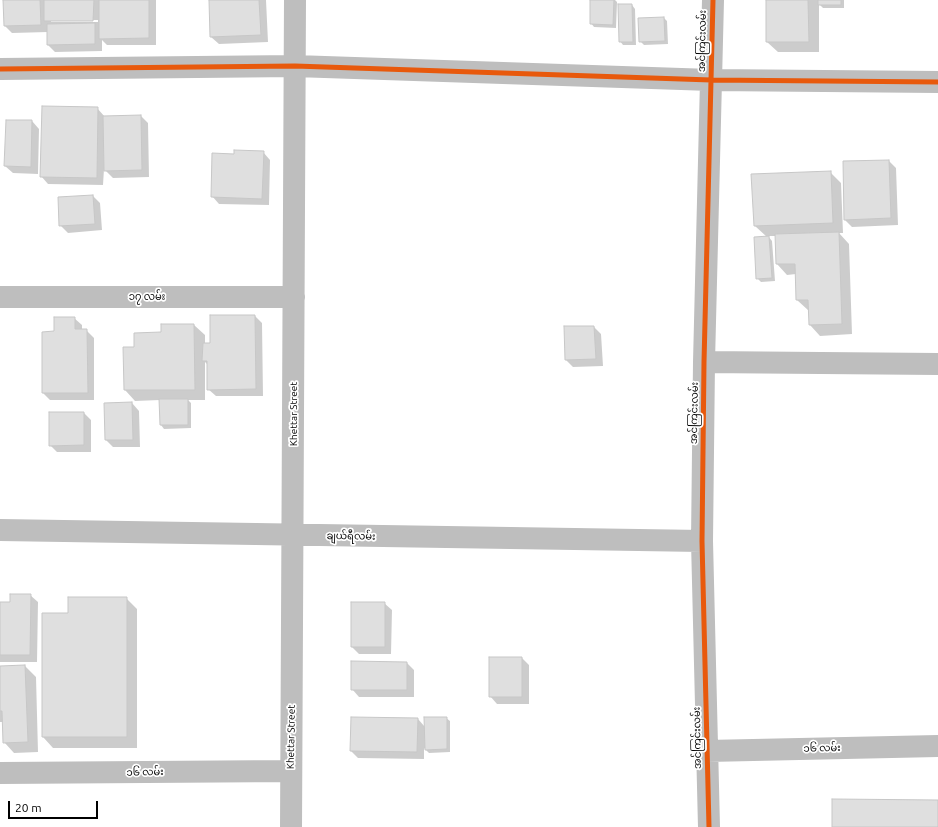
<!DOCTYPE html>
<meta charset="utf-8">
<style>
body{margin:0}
#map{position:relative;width:938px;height:827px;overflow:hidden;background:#fff;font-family:Ubuntu,sans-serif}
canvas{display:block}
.scale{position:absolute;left:8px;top:801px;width:90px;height:18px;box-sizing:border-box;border:2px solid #000;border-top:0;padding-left:5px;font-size:12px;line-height:14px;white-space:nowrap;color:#000;-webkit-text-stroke:3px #fff;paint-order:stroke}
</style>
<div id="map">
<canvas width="938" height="827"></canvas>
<div class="scale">20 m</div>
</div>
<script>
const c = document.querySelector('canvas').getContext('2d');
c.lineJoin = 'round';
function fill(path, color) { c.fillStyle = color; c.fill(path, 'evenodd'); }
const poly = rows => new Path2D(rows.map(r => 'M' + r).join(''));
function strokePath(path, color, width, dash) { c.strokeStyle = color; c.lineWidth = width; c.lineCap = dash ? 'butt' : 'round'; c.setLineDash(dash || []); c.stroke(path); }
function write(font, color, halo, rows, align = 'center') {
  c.font = font + ' Ubuntu,"Noto Sans Myanmar",sans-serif'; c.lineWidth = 3.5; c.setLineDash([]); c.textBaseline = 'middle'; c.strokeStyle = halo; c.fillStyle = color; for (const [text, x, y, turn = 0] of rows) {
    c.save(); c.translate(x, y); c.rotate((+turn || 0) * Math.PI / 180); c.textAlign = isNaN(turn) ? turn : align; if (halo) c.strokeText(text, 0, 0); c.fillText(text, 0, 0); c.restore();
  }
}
fill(poly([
 [4,0,156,0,156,45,107,45,102,40,102,51,55,52,48,45,48,32,12,33,5,26],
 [51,20,98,20,98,22,51,22],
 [210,0,266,0,268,42,219,44,211,37],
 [591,0,615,0,617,2,616,28,594,27,591,23],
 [767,0,844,0,844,8,823,8,819,4,819,52,778,52,767,42],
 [632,5,635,9,636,45,623,45,620,41],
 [664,18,667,21,668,44,644,45,640,41,639,19],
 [97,108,105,117,141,116,148,123,149,177,113,178,104,169,103,185,48,184,41,176],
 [32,121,39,129,38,174,13,173,5,166],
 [263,152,270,160,269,205,219,204,212,196,235,155],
 [889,161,896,168,898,225,852,227,845,220],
 [830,172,841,183,843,233,839,233,849,244,852,334,820,336,810,325,809,311,797,300,796,274,787,275,777,264,776,236,768,236,772,241,775,281,761,282,757,278,767,237,755,226],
 [93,196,100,203,102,230,68,233,60,225,59,198],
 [255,316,262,323,263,396,216,396,208,389,208,365,205,362,205,400,188,400,191,403,191,428,164,429,161,425,160,400,135,401,125,390,124,348,135,348,162,333,162,325,194,325,205,335,205,344,211,344],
 [74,318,82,325,82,330,86,330,94,338,94,400,50,400,43,393,43,332,55,332],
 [565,327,594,327,601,334,603,366,573,367,566,360],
 [132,403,139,411,140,447,113,447,106,440],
 [84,413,91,420,91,452,57,452,50,445],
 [30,595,38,602,37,662,0,662,0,603,11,603],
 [126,598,137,609,137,748,53,748,43,737,69,614],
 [384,603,392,610,391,654,359,654,352,647],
 [522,658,529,665,529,704,497,704,490,696],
 [407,663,414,670,414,697,359,697,352,689],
 [25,666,36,677,38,752,14,753,4,742,3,722,0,722,0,667],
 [446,718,450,721,450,752,429,753,424,748,424,759,358,758,351,751,418,719,425,727]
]), '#0003');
const building = poly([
 [3,0,40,0,41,25,4,26,3,0],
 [44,0,94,0,93,21,44,21,44,0],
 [99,0,149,0,149,38,99,39,99,0],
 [209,0,259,0,261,35,210,37,209,0],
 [590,0,614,0,613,25,590,24,590,0],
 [766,0,808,0,809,42,766,42,766,0],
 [818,0,841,0,841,5,818,5,818,0],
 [618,4,632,4,633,42,619,42,618,4],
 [664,17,665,41,639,42,638,18,664,17],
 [95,23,95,44,47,45,47,24,95,23],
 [42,106,98,107,97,178,40,177,42,106],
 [141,115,142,170,104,171,103,116,141,115],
 [6,120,32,120,31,167,4,166,6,120],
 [234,150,264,151,262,199,211,197,212,153,234,154,234,150],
 [889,160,891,218,844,220,843,161,889,160],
 [831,171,833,223,754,226,751,174,831,171],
 [93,195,95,224,59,226,58,197,93,195],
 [839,232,842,324,809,325,808,300,796,300,795,264,776,264,775,234,839,232],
 [769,236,772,278,756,279,754,237,769,236],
 [210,315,255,315,256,389,207,390,207,361,202,361,203,343,210,343,210,315],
 [54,317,75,317,75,329,87,329,88,393,42,393,42,332,54,331,54,317],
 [161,324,194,324,195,390,124,390,123,347,134,347,134,333,161,332,161,324],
 [564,326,594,326,596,359,565,360,564,326],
 [159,399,188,399,188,425,160,425,159,399],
 [132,402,133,440,105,440,104,403,132,402],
 [49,412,84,412,84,445,49,446,49,412],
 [10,594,31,594,30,655,0,655,0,602,10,602,10,594],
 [68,597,127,597,127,737,42,737,42,613,68,613,68,597],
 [351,602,385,602,385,647,351,647,351,602],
 [489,657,522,657,522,697,489,697,489,657],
 [351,661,407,662,407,690,351,690,351,661],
 [25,665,28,742,3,743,2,711,0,711,0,666,25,665],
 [351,717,418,718,417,752,350,751,351,717],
 [424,717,447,717,447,749,425,750,424,717],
 [832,799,938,800,938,827,832,827,832,799]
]);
fill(building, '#dfdfdf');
strokePath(building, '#c7c7c7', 1);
strokePath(poly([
 [0,69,295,66,711,80,938,82],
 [0,297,294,297],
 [704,362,938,364],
 [0,530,702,541],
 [707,751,938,746],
 [0,773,291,771],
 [291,827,295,0],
 [709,827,702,541,704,362,713,0]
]), '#bebebe', 22);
strokePath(poly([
 [0,69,295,66,711,80,938,82],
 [709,827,702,541,704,362,713,0]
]), '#e8590c', 5);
write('10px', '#000', '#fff', [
 ["အင်ကြင်းလမ်း",702,41,-89],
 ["၁၇ လမ်း",147,297],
 ["အင်ကြင်းလမ်း",694,413,-89],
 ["Khettar Street",294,414,-90],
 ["ချယ်ရီလမ်း",351,536,1],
 ["Khettar Street",291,737,-89],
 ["အင်ကြင်းလမ်း",697,738,-91],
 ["၁၆ လမ်း",822,748,-1],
 ["၁၆ လမ်း",145,772,-1]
]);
</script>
